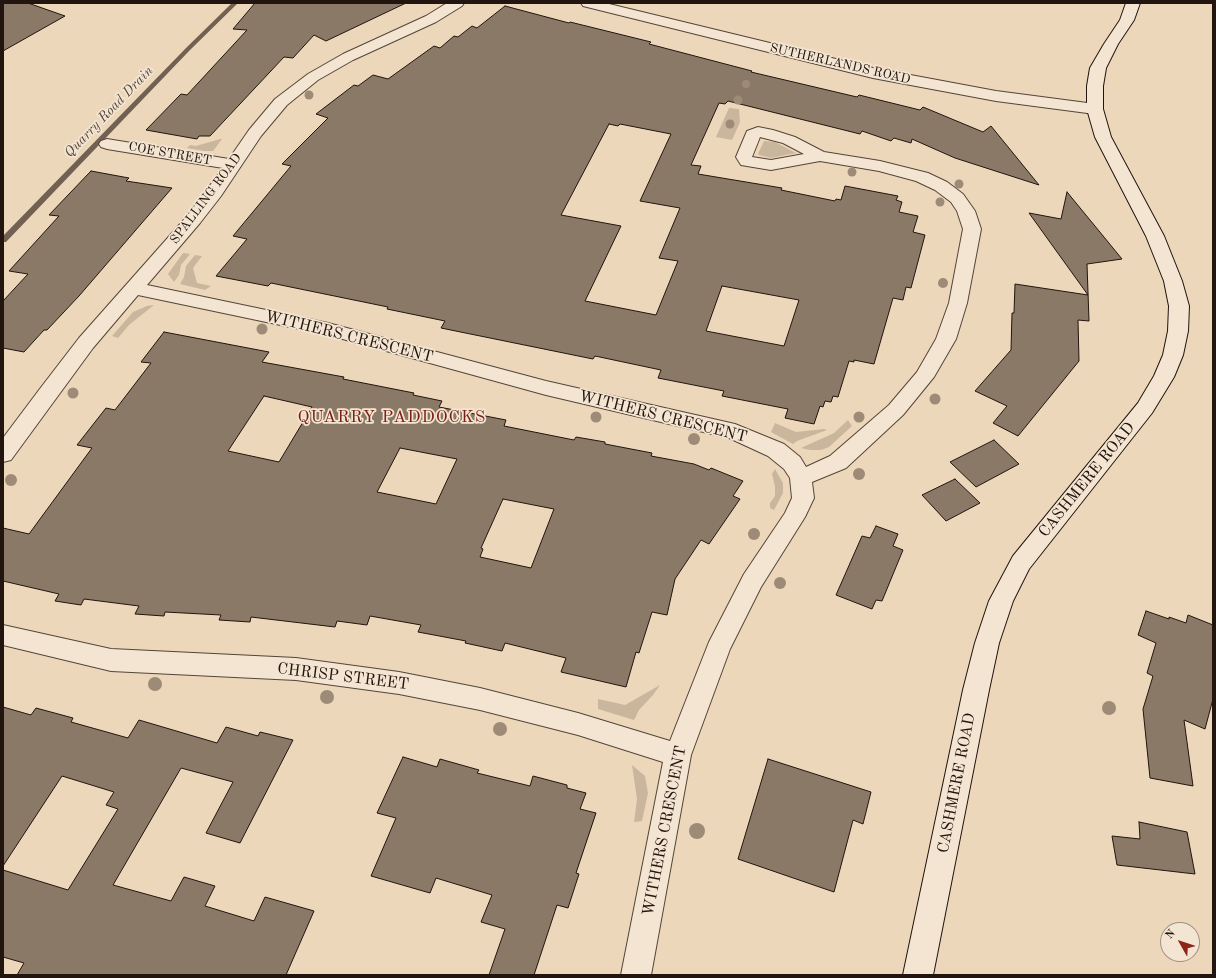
<!DOCTYPE html>
<style>
body{margin:0}
#map{position:relative;width:1216px;height:978px;overflow:hidden;background:#ecd7ba;font-family:"Old Standard TT",serif}
canvas{display:block}
.frame{position:absolute;inset:0;border:4px solid #22140e;pointer-events:none}
.north{position:absolute;left:1160px;top:922px;width:40px;height:40px;box-sizing:border-box;background:#f3e5d2;border:1px solid #9f9184;border-radius:50%;rotate:309deg;font-size:11px;font-weight:700;line-height:16px;text-align:center;color:#22140e}
.north::after{content:'';display:block;margin:auto;width:14px;height:18px;background:#8f2418;clip-path:polygon(50% 0,100% 100%,50% 72%,0 100%)}
</style>
<div id="map">
<canvas width="1216" height="978"></canvas>
<div class="frame"></div>
<div class="north">N</div>
</div>
<script>
const c = document.querySelector('canvas').getContext('2d');
c.lineJoin = 'round';
function fill(path, color) { c.fillStyle = color; c.fill(path, 'evenodd'); }
const poly = rows => new Path2D(rows.map(r => 'M' + r).join(''));
function strokePath(path, color, width, dash) { c.strokeStyle = color; c.lineWidth = width; c.lineCap = dash ? 'butt' : 'round'; c.setLineDash(dash || []); c.stroke(path); }
function write(font, color, halo, rows, align = 'center') {
  c.font = font + ' "Old Standard TT",serif'; c.lineWidth = 3.5; c.setLineDash([]); c.textBaseline = 'middle'; c.strokeStyle = halo; c.fillStyle = color; for (const [text, x, y, turn = 0] of rows) {
    c.save(); c.translate(x, y); c.rotate((+turn || 0) * Math.PI / 180); c.textAlign = isNaN(turn) ? turn : align; if (halo) c.strokeText(text, 0, 0); c.fillText(text, 0, 0); c.restore();
  }
}
fill(poly([
 [729,108,739,109,740,122,732,140,716,137],
 [220,139,222,139,213,151,204,151,187,148,190,145,196,146],
 [764,141,775,142,796,153,771,158,759,155,758,154],
 [183,253,190,254,181,265,179,275,174,282,168,274],
 [195,255,202,256,193,268,197,283,211,286,205,290,180,284,184,277,186,266],
 [154,305,129,325,118,338,112,336,133,312,147,306],
 [848,420,852,426,829,447,821,450,810,450,801,448,834,433],
 [775,423,796,432,824,429,827,430,797,441,793,444,771,432],
 [775,469,783,483,783,493,774,510,770,508,770,503,775,496,775,487,772,474],
 [660,685,653,695,639,710,634,720,598,709,598,699,625,705],
 [632,765,645,776,648,793,642,821,634,822,637,799]
]), '#cab69d');
fill(poly([
 [232,3,238,3,190,50,6,242,3,242,3,236,186,48,232,3]
]), '#726152');
const building = poly([
 [3,3,28,3,65,16,3,51,3,3],
 [255,3,406,3,326,41,314,35,293,58,284,57,210,136,199,136,197,139,146,130,181,94,187,95,247,30,233,29,255,3],
 [505,6,569,23,570,22,651,42,649,44,752,71,751,72,857,97,859,95,920,110,923,107,983,132,991,126,1039,185,955,158,912,139,911,143,894,138,891,141,862,131,860,134,728,101,725,104,719,103,691,165,701,166,698,174,782,188,781,190,835,201,836,199,841,200,845,186,898,196,896,200,902,202,899,212,918,216,913,232,925,235,911,288,906,287,903,300,893,298,874,364,854,360,854,362,849,361,838,397,833,396,831,402,825,401,823,407,820,406,814,424,785,418,788,409,722,396,724,391,658,378,661,370,595,356,593,359,441,328,445,321,387,309,388,307,271,283,268,286,216,276,247,239,233,236,291,166,282,164,328,118,316,114,354,85,358,86,373,75,388,79,434,46,440,48,454,36,458,37,472,26,477,28,505,6],
 [609,124,618,126,620,124,671,134,640,201,680,208,659,258,678,261,656,315,585,301,621,226,561,215,609,124],
 [722,286,799,300,784,346,706,331,722,286],
 [91,171,129,178,126,181,172,188,79,296,47,330,44,330,24,352,3,348,3,301,28,274,9,271,59,216,49,215,91,171],
 [1067,192,1122,259,1087,264,1089,321,1078,320,1079,361,1018,436,993,423,1007,406,975,391,1011,350,1012,313,1014,313,1015,284,1088,295,1029,213,1061,219,1067,192],
 [164,332,269,352,262,362,344,377,343,379,414,393,413,395,442,401,439,407,506,420,504,426,574,440,576,437,605,442,605,444,652,453,651,456,694,464,709,470,711,468,743,481,733,496,740,499,709,544,701,540,675,579,667,615,652,612,639,653,636,652,626,687,561,672,566,658,505,643,502,651,465,643,466,641,418,632,421,625,370,616,367,625,337,621,335,627,251,617,250,622,219,620,221,615,165,612,164,616,135,614,139,606,84,599,81,605,55,601,59,594,3,581,3,528,29,534,92,448,77,445,106,408,115,410,151,363,141,362,164,332],
 [264,396,312,407,279,462,228,451,264,396],
 [400,448,457,459,436,504,377,492,400,448],
 [503,499,554,509,531,568,480,557,483,549,481,548,503,499],
 [994,440,1019,464,976,487,950,462,994,440],
 [955,479,980,503,946,521,922,495,955,479],
 [876,526,898,534,893,546,903,550,882,601,876,600,872,609,836,595,862,536,870,538,876,526],
 [1146,611,1169,619,1169,617,1186,623,1188,615,1213,625,1213,699,1205,729,1184,720,1193,786,1150,778,1143,709,1153,676,1147,673,1156,643,1138,635,1146,611],
 [3,707,31,715,36,708,73,718,71,722,128,738,139,720,217,743,226,727,258,736,260,732,293,740,240,843,206,833,233,782,181,768,113,885,171,901,184,877,215,886,205,906,254,921,265,897,314,911,286,975,17,975,24,963,3,957,3,870,68,890,118,809,106,805,114,792,62,776,3,866,3,707],
 [403,757,437,767,440,759,479,770,477,773,530,786,533,776,567,785,567,788,586,793,580,809,596,813,576,873,579,874,568,908,557,905,534,975,489,975,505,929,481,922,492,895,436,878,430,893,371,876,396,818,377,813,403,757],
 [768,759,871,792,863,824,853,820,834,892,738,859,768,759],
 [1139,822,1187,832,1195,874,1117,865,1112,836,1140,839,1139,822]
]);
fill(building, '#8b7967');
strokePath(building, '#22140e', 1);
const street = poly([
 [447,3,464,3,462,6,436,22,353,60,318,80,287,105,261,136,221,196,200,223,147,285,328,323,546,381,735,424,784,444,800,457,806,467,830,456,889,405,917,372,936,339,949,303,963,229,957,211,951,202,935,190,916,181,879,171,820,161,771,170,741,165,736,157,747,131,758,127,773,130,795,137,824,152,880,161,928,173,947,182,963,194,975,211,981,229,967,303,956,339,934,377,903,415,846,468,812,482,814,498,805,517,761,587,730,649,691,755,651,975,621,975,663,762,578,735,480,710,399,694,296,680,111,671,3,645,3,625,111,649,296,658,399,672,480,688,578,713,670,741,709,642,744,574,785,513,792,498,790,478,784,469,768,456,729,438,546,395,328,335,138,295,93,348,11,460,3,462,3,438,39,390,79,338,188,215,223,168,107,149,101,147,99,144,101,141,107,139,229,159,249,130,275,99,308,74,343,54,426,16,447,3],
 [760,137,783,143,804,154,771,160,752,157,760,137],
 [581,3,605,3,873,68,996,91,1095,104,1101,106,1103,109,1101,112,1095,114,996,101,873,78,583,6,581,3]
]);
const secondary = poly([
 [1126,3,1140,3,1134,20,1118,44,1106,68,1103,86,1103,109,1111,137,1164,236,1182,281,1189,306,1188,331,1183,355,1174,377,1152,413,1029,569,1013,601,999,643,989,690,933,975,903,975,963,690,975,643,989,601,1013,556,1138,403,1154,376,1163,355,1168,331,1169,306,1164,281,1146,236,1095,137,1087,109,1087,86,1090,68,1104,44,1120,20,1126,3]
]);
strokePath(street, '#544539', 2);
strokePath(secondary, '#22140e', 2);
fill(street, '#f3e5d2');
fill(secondary, '#f3e5d2');
c.fillStyle = '#9d8b77';
for (const [x, y, r] of [
 [746,84,4],
 [309,95,4.5],
 [738,100,4.5],
 [730,124,4.5],
 [852,172,4.5],
 [959,184,4.5],
 [940,202,4.5],
 [943,283,5],
 [262,329,5.5],
 [73,393,5.5],
 [935,399,5.5],
 [596,417,5.5],
 [859,417,5.5],
 [694,439,6],
 [859,474,6],
 [11,480,6],
 [754,534,6],
 [780,583,6],
 [155,684,7],
 [327,697,7],
 [1109,708,7],
 [500,729,7],
 [697,831,8]
]) { c.beginPath(); c.arc(x, y, r, 0, 2 * Math.PI); c.fill(); }
write('13px', '#22140e', '#f3e5d2', [
 ["SUTHERLANDS ROAD",840,64,13],
 ["COE STREET",170,154,10],
 ["SPALLING ROAD",206,199,-53]
]);
write('italic 14px', '#57483c', '#f3e5d2', [
 ["Quarry Road Drain",109,112,-46]
]);
write('16px', '#22140e', '#f3e5d2', [
 ["WITHERS CRESCENT",349,337,14],
 ["WITHERS CRESCENT",663,417,14],
 ["CASHMERE ROAD",1087,480,-51],
 ["CHRISP STREET",343,677,7],
 ["CASHMERE ROAD",957,783,-79],
 ["WITHERS CRESCENT",665,831,-79]
]);
c.letterSpacing = '1px';
write('17px', '#7a1f14', '#f3e5d2', [
 ["QUARRY PADDOCKS",392,418]
]);
c.letterSpacing = '0px';
</script>
